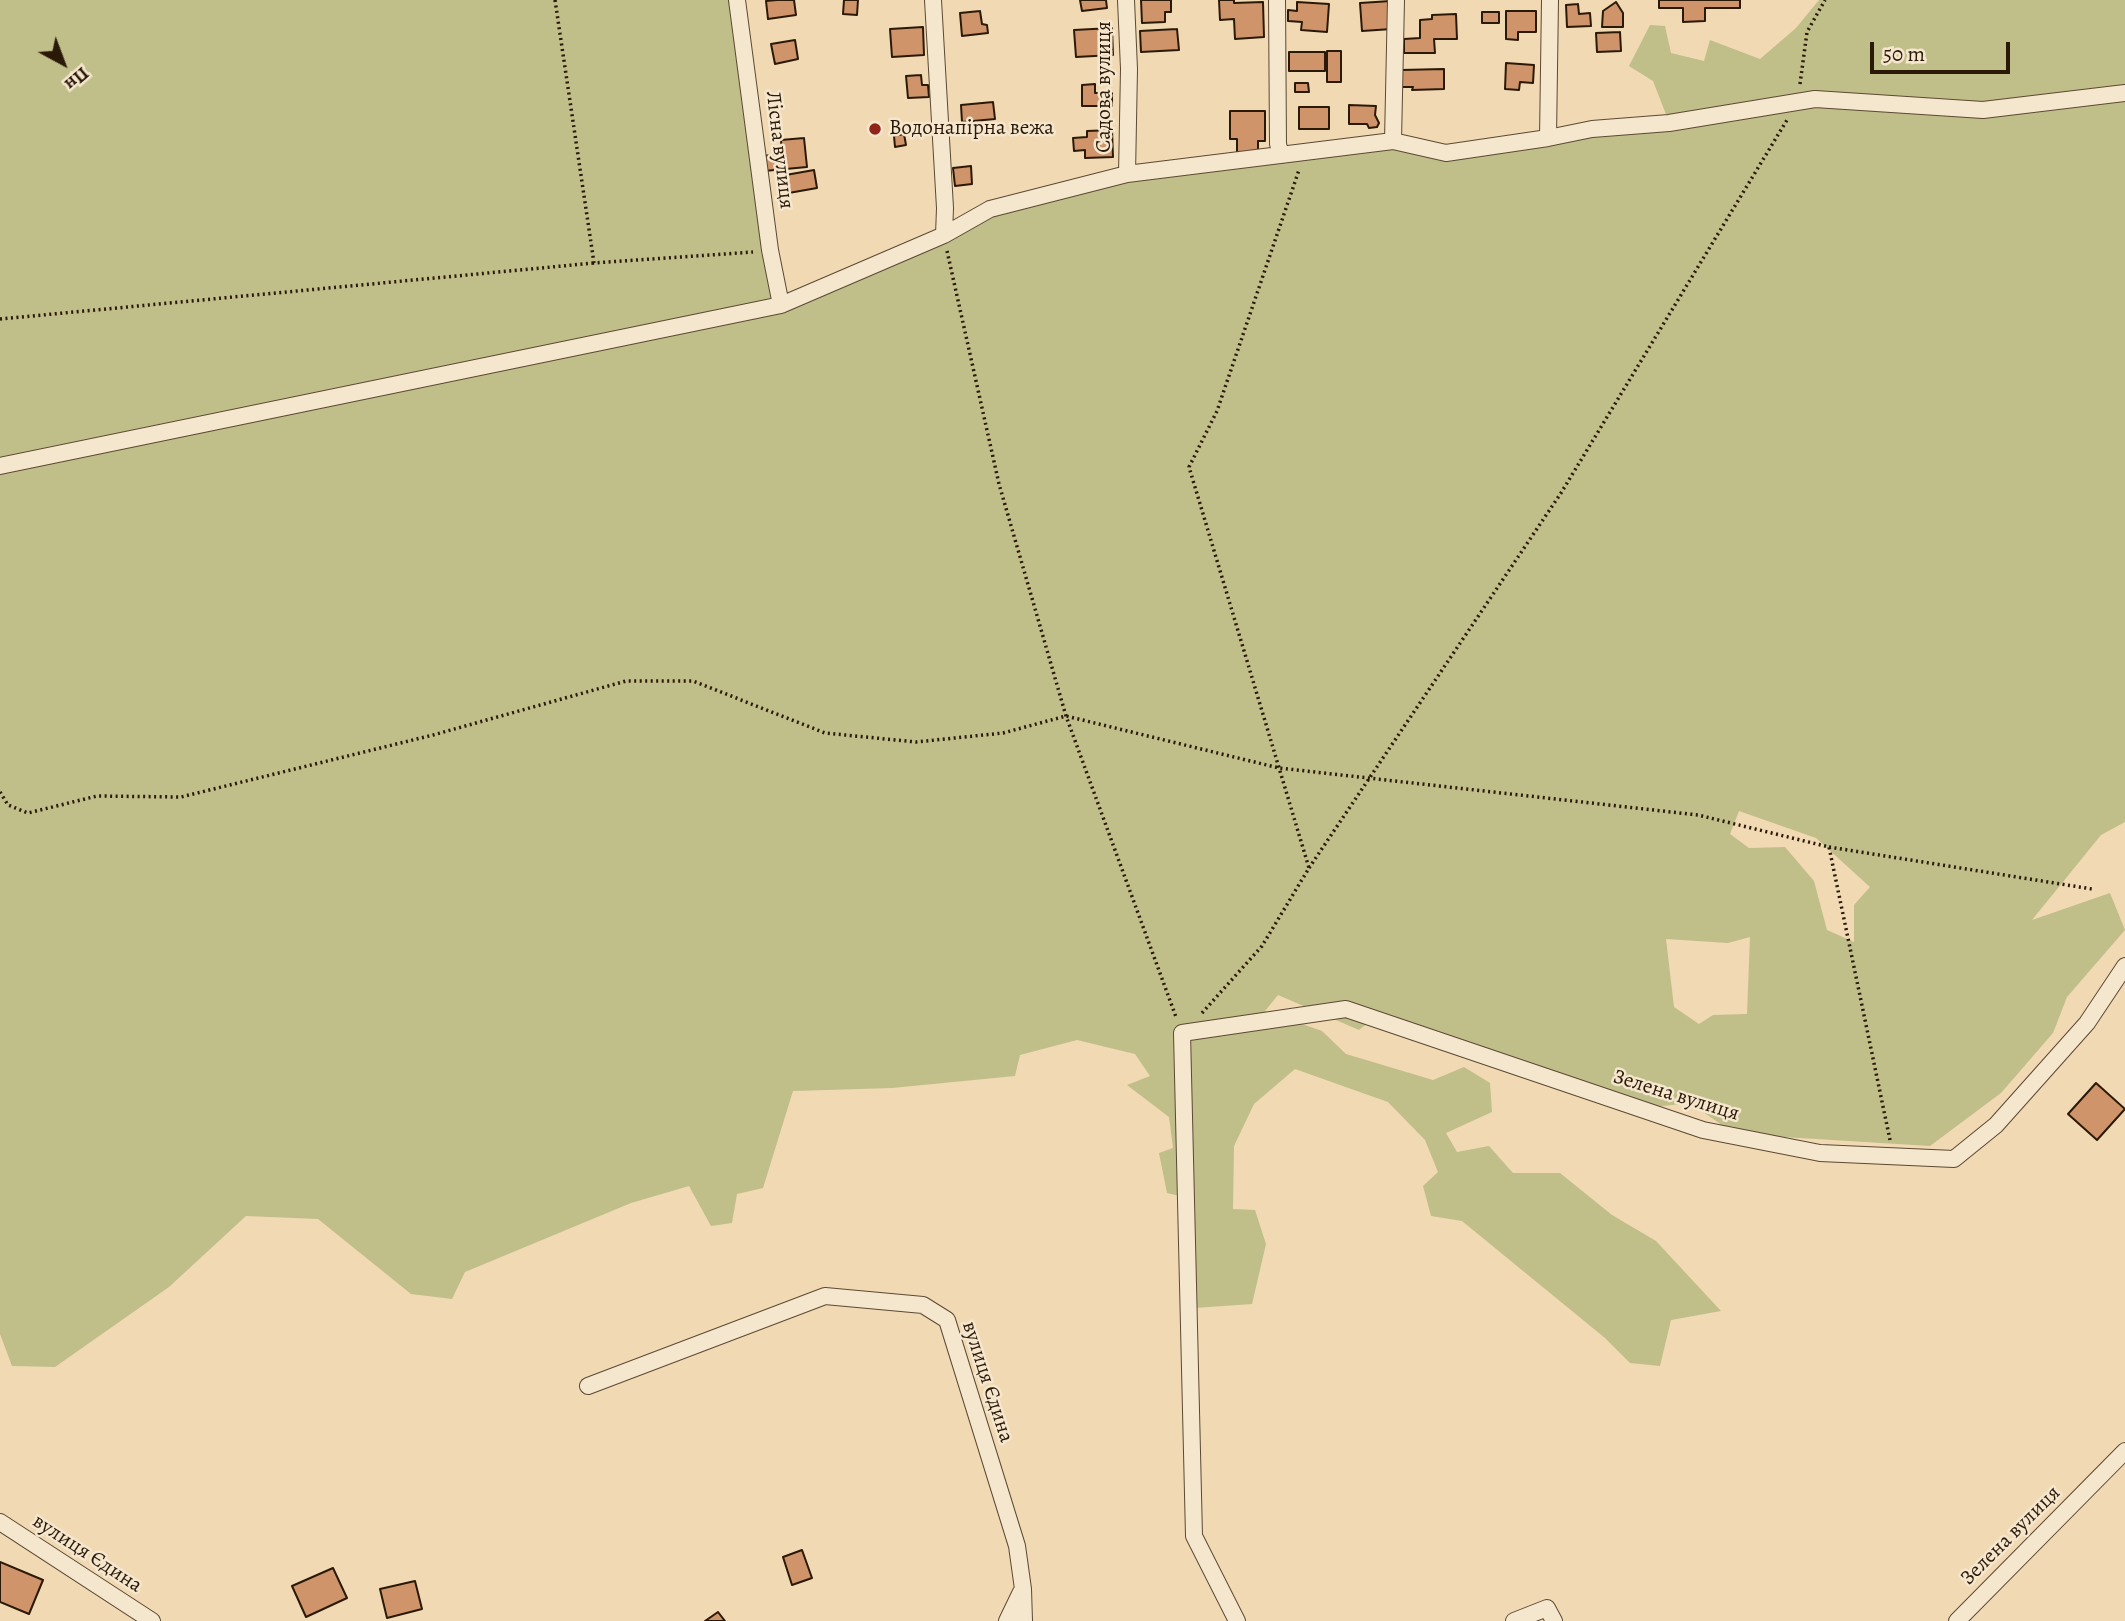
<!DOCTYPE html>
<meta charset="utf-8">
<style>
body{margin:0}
#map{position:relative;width:2125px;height:1621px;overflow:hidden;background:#f0d9b3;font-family:Alegreya,serif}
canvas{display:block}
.north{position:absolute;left:28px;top:28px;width:70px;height:70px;-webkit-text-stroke:5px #f5e6ce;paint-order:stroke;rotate:139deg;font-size:19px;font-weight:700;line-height:28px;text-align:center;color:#2b1908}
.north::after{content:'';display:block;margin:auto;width:24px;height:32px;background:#2b1908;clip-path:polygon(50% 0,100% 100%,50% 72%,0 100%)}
.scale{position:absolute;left:1870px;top:42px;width:140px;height:32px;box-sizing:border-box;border:4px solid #2b1908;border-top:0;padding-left:9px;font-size:21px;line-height:24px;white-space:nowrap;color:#2b1908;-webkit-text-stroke:5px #f5e6ce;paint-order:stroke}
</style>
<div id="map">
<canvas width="2125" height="1621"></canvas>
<div class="north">Пн</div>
<div class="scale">50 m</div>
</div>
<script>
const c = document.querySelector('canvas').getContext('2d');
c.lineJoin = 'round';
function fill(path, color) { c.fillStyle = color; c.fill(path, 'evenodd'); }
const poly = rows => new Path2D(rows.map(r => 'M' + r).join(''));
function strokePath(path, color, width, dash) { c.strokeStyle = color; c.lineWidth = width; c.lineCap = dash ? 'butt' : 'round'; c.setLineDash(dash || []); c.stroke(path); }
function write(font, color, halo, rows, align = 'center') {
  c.font = font + ' Alegreya,serif'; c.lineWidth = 5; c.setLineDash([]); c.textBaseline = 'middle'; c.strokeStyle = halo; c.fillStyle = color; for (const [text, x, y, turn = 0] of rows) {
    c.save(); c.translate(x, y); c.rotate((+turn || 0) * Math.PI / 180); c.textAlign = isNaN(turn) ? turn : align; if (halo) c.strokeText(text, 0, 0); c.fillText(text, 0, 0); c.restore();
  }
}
fill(poly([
 [0,0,737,0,781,305,990,209,1127,174,1393,141,1446,153,1669,122,1653,81,1629,66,1650,25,1665,26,1671,53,1704,61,1710,40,1760,59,1796,28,1819,0,2125,0,2125,822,2101,835,2032,920,2110,893,2125,930,2067,997,2053,1033,2001,1093,1930,1146,1735,1134,1690,1103,1636,1109,1369,1022,1359,1030,1278,995,1265,1011,1322,1031,1346,1054,1433,1080,1464,1067,1490,1083,1492,1112,1446,1133,1457,1152,1489,1146,1513,1173,1560,1173,1612,1215,1656,1241,1721,1311,1671,1320,1660,1366,1630,1363,1605,1338,1462,1221,1431,1216,1423,1186,1438,1172,1425,1140,1388,1102,1295,1069,1254,1104,1234,1146,1233,1209,1255,1210,1266,1244,1252,1304,1194,1308,1193,1199,1167,1193,1159,1153,1173,1148,1169,1117,1127,1085,1150,1076,1135,1054,1077,1040,1020,1055,1015,1076,892,1088,793,1091,763,1188,737,1194,732,1223,711,1226,689,1186,631,1203,465,1272,452,1299,411,1294,318,1219,246,1216,169,1287,55,1367,12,1366,0,1334],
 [1739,811,1816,838,1870,887,1854,905,1854,942,1827,930,1814,881,1785,847,1749,848,1730,834],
 [1750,937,1747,1014,1713,1015,1699,1024,1674,1007,1666,939,1728,943]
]), '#c0be89');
const building = poly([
 [777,0,794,0,796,15,768,19,766,1,777,0],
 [844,0,858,0,857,15,843,14,844,0],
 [1080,0,1106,0,1107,8,1082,11,1080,0],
 [1141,0,1171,0,1171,12,1165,12,1165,22,1142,23,1141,0],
 [1219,0,1234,0,1234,3,1263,2,1264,37,1235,39,1234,19,1220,20,1219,0],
 [1659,0,1740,0,1740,8,1705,8,1705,21,1683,22,1683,8,1659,8,1659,0],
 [1391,1,1392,29,1362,31,1360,3,1391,1],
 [1297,2,1329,4,1327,32,1301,30,1302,22,1288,21,1288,10,1297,11,1297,2],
 [1616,2,1623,13,1623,27,1602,27,1603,11,1616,2],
 [1578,4,1579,14,1590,13,1591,26,1567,27,1566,5,1578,4],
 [980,11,982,24,987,25,988,33,962,36,960,13,980,11],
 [1506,11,1536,11,1536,32,1518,32,1518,40,1506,39,1506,11],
 [1482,12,1499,12,1499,23,1482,23,1482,12],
 [1456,14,1457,39,1434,39,1435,53,1404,53,1404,39,1420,38,1420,20,1432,19,1432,15,1456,14],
 [923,27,924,55,892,57,890,29,923,27],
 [1112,28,1113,55,1076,57,1074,30,1112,28],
 [1177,29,1179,50,1141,52,1140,31,1177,29],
 [1620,32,1621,51,1597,52,1596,33,1620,32],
 [795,40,798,59,775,64,771,44,795,40],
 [1327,51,1341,51,1341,82,1327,82,1327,51],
 [1289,52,1325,52,1325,71,1289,71,1289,52],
 [1506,63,1534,65,1533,83,1520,82,1519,90,1505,89,1506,63],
 [1444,69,1444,89,1412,90,1413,87,1401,87,1401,70,1444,69],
 [921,75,922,85,928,85,929,97,908,98,906,76,921,75],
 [1295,83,1308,83,1309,92,1295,92,1295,83],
 [1095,84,1095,93,1112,93,1112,106,1082,106,1082,85,1095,84],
 [993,102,995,119,962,122,961,105,993,102],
 [1349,105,1376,106,1375,115,1379,123,1377,127,1369,128,1367,124,1349,124,1349,105],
 [1299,107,1329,107,1329,129,1299,129,1299,107],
 [1230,111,1265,111,1265,141,1258,141,1258,152,1237,152,1237,139,1230,139,1230,111],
 '869 129a6 6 0 1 1 12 0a6 6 0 1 1-12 0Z',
 [1112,130,1113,157,1085,158,1085,150,1074,151,1073,138,1087,137,1087,131,1112,130],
 [904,134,906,145,895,147,894,136,904,134],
 [804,138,807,167,764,171,763,156,782,154,781,140,804,138],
 [971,166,972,184,955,186,953,168,971,166],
 [814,170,817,188,783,194,780,176,814,170],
 [2096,1083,2125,1109,2097,1140,2068,1114,2096,1083],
 [802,1550,812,1578,792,1585,783,1557,802,1550],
 [0,1562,43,1580,29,1614,0,1602,0,1562],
 [333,1568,347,1598,306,1617,292,1586,333,1568],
 [415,1581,422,1609,387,1618,380,1589,415,1581],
 [718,1612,725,1621,705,1621,718,1612]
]);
fill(building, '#cf9469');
strokePath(building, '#2b1908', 2);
const minor = poly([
 [737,0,770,250,781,305],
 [933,0,945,208,944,235],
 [1126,0,1129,69,1127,174],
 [1277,0,1278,144,1281,155],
 [1548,138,1550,0],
 [1393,141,1396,0],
 [0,466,781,305,944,235,990,209,1127,174,1393,141,1446,153,1548,138,1592,129,1669,123,1815,99,1983,110,2125,93],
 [588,1386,825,1296,923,1305,947,1320,1017,1546,1023,1589,1024,1621],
 [0,1522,152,1621],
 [1007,1621,1021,1592],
 [1237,1621,1194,1536,1182,1033,1346,1009,1703,1130,1820,1153,1954,1159,1996,1125,2087,1023,2125,966],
 [1514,1621,1547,1608,1554,1621],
 [1957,1621,2125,1451]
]);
strokePath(minor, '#5c4933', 18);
strokePath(poly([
 [555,0,594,263,753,252],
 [1800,84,1807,32,1825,0],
 [947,251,999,484,1066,716,1176,1017],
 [0,319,594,263],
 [0,792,8,805,28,813,97,796,181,797,433,735,626,681,693,681,825,733,916,742,1003,733,1066,716,1279,768,1698,815,1829,847,1890,1140],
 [1829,847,2092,889],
 [1309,868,1561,493,1787,120],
 [1202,1013,1262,946,1309,868,1189,467,1217,411,1299,170]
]), '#2b1908', 3.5, [2, 3.5]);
strokePath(minor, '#f5e6ce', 16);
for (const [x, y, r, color] of [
 [875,129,7,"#8f2418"]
]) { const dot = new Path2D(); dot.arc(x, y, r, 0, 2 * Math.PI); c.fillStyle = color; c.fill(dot); strokePath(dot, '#f5e6ce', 2.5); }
write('21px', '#2b1908', '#f5e6ce', [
 ["Садова вулиця",1105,87,-90],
 ["Лісна вулиця",779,150,83],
 ["Зелена вулиця",1676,1096,17],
 ["вулиця Єдина",987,1382,72],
 ["Зелена вулиця",2011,1536,-45],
 ["вулиця Єдина",87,1554,33]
]);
write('21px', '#2b1908', '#f5e6ce', [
 ["Водонапірна вежа",889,129]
], 'left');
</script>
